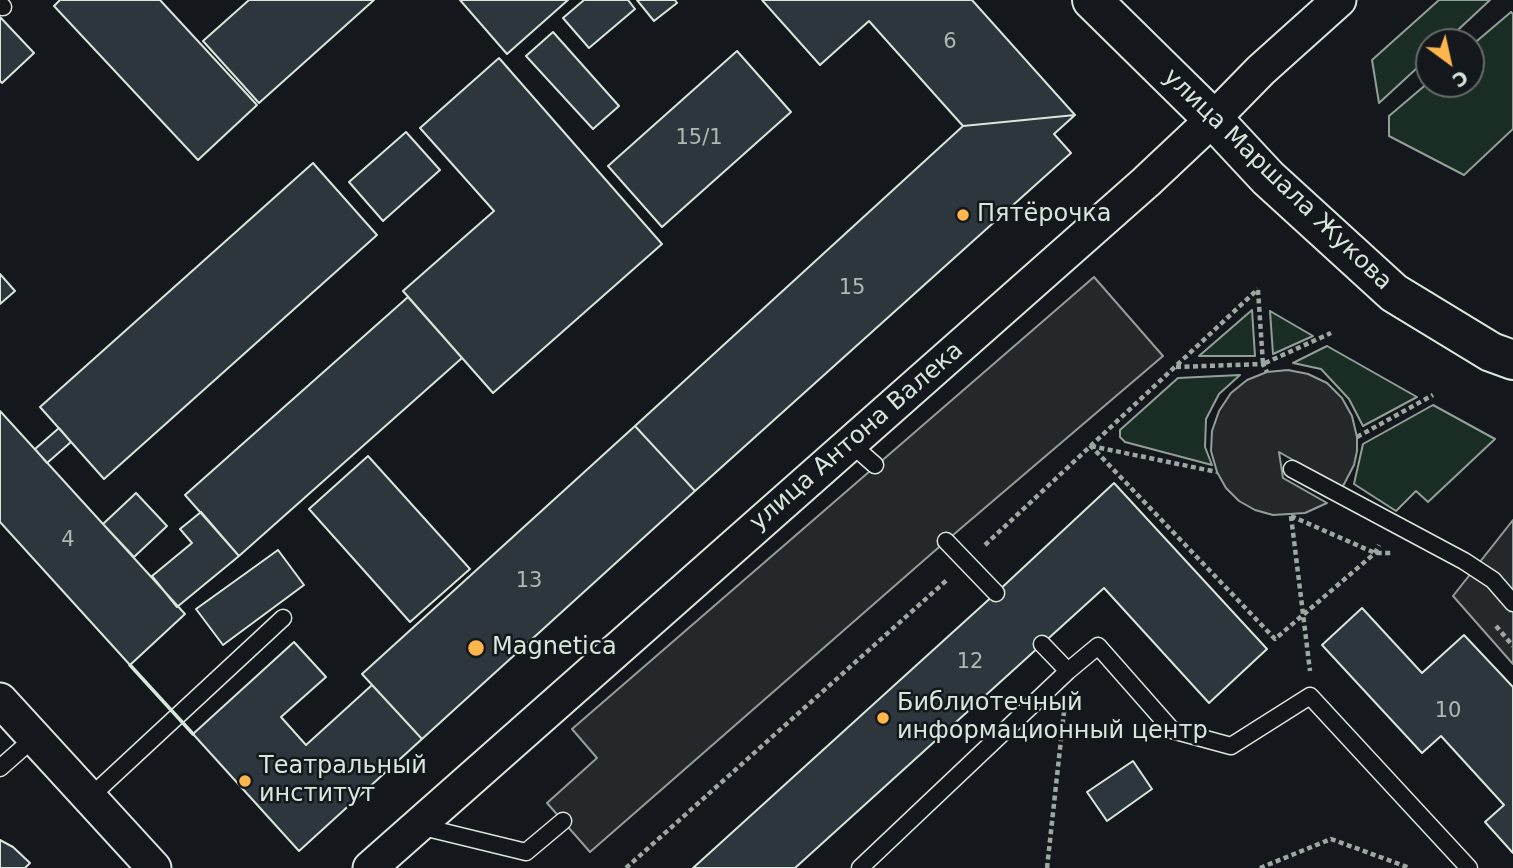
<!DOCTYPE html>
<meta charset="utf-8">
<style>
body{margin:0}
#map{position:relative;width:1513px;height:868px;overflow:hidden;background:#14181c;font-family:"DejaVu Sans",sans-serif}
canvas{display:block}
.north{position:absolute;left:1415px;top:28px;width:70px;height:70px;box-sizing:border-box;background:#14181c;border:2px solid #626a69;border-radius:50%;rotate:147deg;font-size:19px;font-weight:700;line-height:28px;text-align:center;color:#d8e6dc}
.north::after{content:'';display:block;margin:auto;width:24px;height:32px;background:#ffb74d;clip-path:polygon(50% 0,100% 100%,50% 72%,0 100%)}
</style>
<div id="map">
<canvas width="1513" height="868"></canvas>
<div class="north">С</div>
</div>
<script>
const c = document.querySelector('canvas').getContext('2d');
c.lineJoin = 'round';
function fill(path, color) { c.fillStyle = color; c.fill(path, 'evenodd'); }
const poly = rows => new Path2D(rows.map(r => 'M' + r).join(''));
function strokePath(path, color, width, dash) { c.strokeStyle = color; c.lineWidth = width; c.lineCap = dash ? 'butt' : 'round'; c.setLineDash(dash || []); c.stroke(path); }
function write(font, color, halo, rows, align = 'center') {
  c.font = font + ' "DejaVu Sans",sans-serif'; c.lineWidth = 5; c.setLineDash([]); c.textBaseline = 'middle'; c.strokeStyle = halo; c.fillStyle = color; for (const [text, x, y, turn = 0] of rows) {
    c.save(); c.translate(x, y); c.rotate((+turn || 0) * Math.PI / 180); c.textAlign = isNaN(turn) ? turn : align; if (halo) c.strokeText(text, 0, 0); c.fillText(text, 0, 0); c.restore();
  }
}
const green = poly([
 [1439,0,1490,0,1445,42,1429,42,1429,57,1379,103,1372,60,1439,0],
 [1511,12,1513,14,1513,129,1464,175,1389,136,1389,116,1429,82,1429,84,1471,84,1471,46,1511,12],
 [1252,310,1255,356,1199,356,1252,310],
 [1270,311,1313,336,1273,354,1270,311],
 [1327,346,1417,397,1363,426,1349,399,1321,369,1293,363,1327,346],
 [1240,375,1219,394,1206,419,1205,447,1212,465,1125,442,1120,437,1120,430,1178,378,1240,375],
 [1433,405,1495,439,1428,502,1416,491,1396,511,1354,484,1363,444,1433,405]
]);
fill(green, '#1a2d24');
strokePath(green, '#939e99', 2);
const parking = poly([
 [1094,277,1163,356,946,541,590,852,547,803,597,758,572,729,1094,277],
 [1288,370,1308,374,1327,383,1342,398,1352,416,1357,437,1357,451,1354,465,1342,488,1279,452,1283,478,1327,503,1305,513,1273,515,1255,510,1239,501,1226,488,1217,472,1211,451,1212,431,1219,411,1231,393,1247,380,1267,372,1288,370],
 [1513,520,1513,664,1453,596,1513,520]
]);
fill(parking, '#24282b');
strokePath(parking, '#939e99', 2);
const building = poly([
 [60,0,160,0,257,105,198,160,54,6,60,0],
 [249,0,374,0,259,103,203,41,249,0],
 [460,0,568,0,507,54,460,0],
 [584,0,628,0,635,9,589,48,563,18,584,0],
 [637,0,675,0,677,3,654,21,637,0],
 [762,0,972,0,1075,115,963,126,869,21,820,65,762,0],
 [0,17,34,53,2,83,0,81,0,17],
 [553,32,619,106,593,129,526,56,553,32],
 [737,51,791,112,662,227,608,166,737,51],
 [499,58,662,244,493,393,403,291,494,211,420,128,499,58],
 [1075,115,1054,134,1071,153,695,491,635,426,963,126,1075,115],
 [406,132,440,170,383,221,349,182,406,132],
 [313,163,377,235,104,479,40,407,313,163],
 [0,274,15,291,0,304,0,274],
 [408,297,462,358,239,556,185,495,408,297],
 [0,411,185,614,130,665,0,522,0,411],
 [635,426,695,491,422,739,362,674,635,426],
 [59,428,71,442,47,463,35,449,59,428],
 [368,456,470,569,410,622,309,509,368,456],
 [1114,483,1267,649,1209,703,1104,588,795,868,693,868,996,593,1114,483],
 [136,493,167,526,134,557,103,524,136,493],
 [201,512,239,556,177,607,152,576,192,543,180,529,201,512],
 [278,550,304,585,223,645,196,609,278,550],
 [1362,608,1422,673,1464,635,1513,687,1513,853,1485,822,1504,805,1441,736,1422,753,1322,645,1362,608],
 [294,642,326,677,281,717,306,745,372,685,422,739,299,851,193,734,294,642],
 [1133,761,1152,789,1107,821,1087,792,1133,761],
 [0,840,13,847,30,863,25,868,0,868,0,840]
]);
fill(building, '#2c363c');
strokePath(building, '#d8e6dc', 2);
const lane = poly([
 [0,4,3,7],
 [850,443,875,465],
 [1292,469,1464,561,1493,580,1513,603],
 [946,541,996,593],
 [1042,644,1068,671],
 [0,768,34,738],
 [89,798,283,618],
 [419,826,526,852,563,821],
 [860,868,1068,671,1098,646,1172,730,1231,746,1310,696,1469,868]
]);
const street = poly([
 [0,700,154,868],
 [370,868,1146,182,1213,119,1261,70,1339,0]
]);
const secondary = poly([
 [1092,0,1213,119,1268,178,1394,293,1491,352,1513,360]
]);
strokePath(lane, '#d8e6dc', 19);
strokePath(street, '#d8e6dc', 37);
strokePath(secondary, '#d8e6dc', 42);
strokePath(poly([
 [1258,290,1263,364,1331,333],
 [1176,367,1263,364,1267,372],
 [1357,437,1433,395],
 [1090,445,1275,639,1375,553,1379,545],
 [1091,446,1217,472],
 [1291,516,1375,553,1391,553],
 [1291,516,1310,671],
 [985,545,1258,289],
 [1496,626,1513,646],
 [626,868,948,579],
 [1047,868,1064,712],
 [1260,868,1331,839,1410,868]
]), '#9da8a2', 4.5, [5, 3.5]);
strokePath(lane, '#14181c', 16);
strokePath(street, '#14181c', 33);
strokePath(secondary, '#14181c', 38);
strokePath(poly([
 [130,665,193,734]
]), '#d8e6dc', 3.5);
for (const [x, y, r, color] of [
 [963,215,7,"#ffb74d"],
 [476,648,9,"#ffb74d"],
 [883,718,7,"#ffb74d"],
 [245,781,7,"#ffb74d"]
]) { const dot = new Path2D(); dot.arc(x, y, r, 0, 2 * Math.PI); c.fillStyle = color; c.fill(dot); strokePath(dot, '#14181c', 2.5); }
write('21px', '#adbab4', null, [
 ["6",950,43],
 ["15/1",699,139],
 ["15",852,289],
 ["4",68,541],
 ["13",529,582],
 ["12",970,663],
 ["10",1448,712]
]);
write('24px', '#d8e6dc', '#14181c', [
 ["улица Маршала Жукова",1277,180,44],
 ["улица Антона Валека",857,437,-41]
]);
write('24px', '#d8e6dc', '#14181c', [
 ["Пятёрочка",977,215],
 ["Magnetica",492,648],
 ["Библиотечный",897,704],
 ["информационный центр",897,732],
 ["Театральный",259,767],
 ["институт",259,795]
], 'left');
</script>
